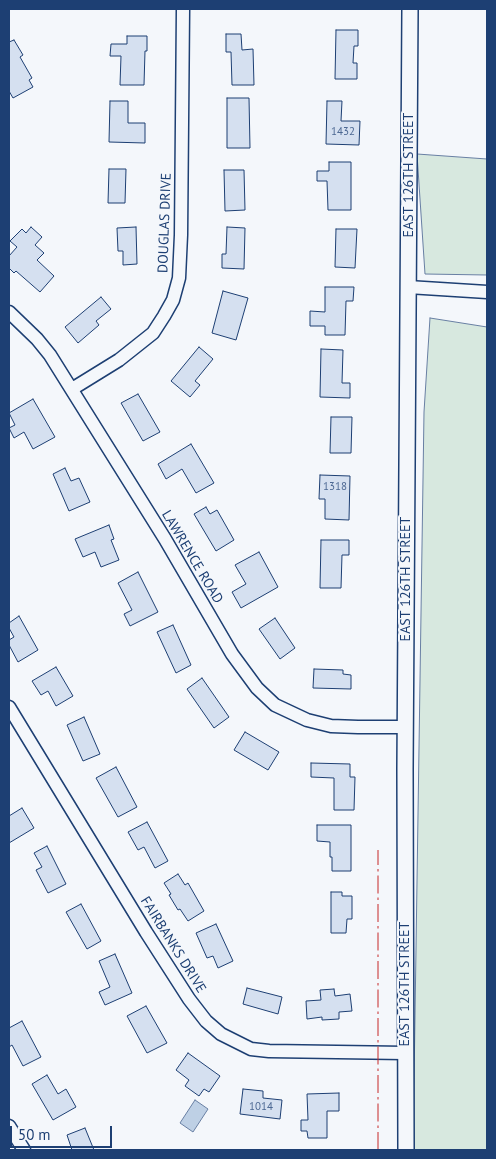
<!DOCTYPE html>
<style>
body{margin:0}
#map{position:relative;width:496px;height:1159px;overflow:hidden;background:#f4f7fb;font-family:"PT Sans",sans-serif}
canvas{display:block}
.frame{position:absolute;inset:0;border:10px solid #1d3f73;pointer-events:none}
.scale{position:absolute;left:10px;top:1126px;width:102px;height:22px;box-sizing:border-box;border:2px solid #1d3f73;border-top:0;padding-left:6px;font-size:15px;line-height:18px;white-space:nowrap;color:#1d3f73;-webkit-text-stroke:4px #f4f7fb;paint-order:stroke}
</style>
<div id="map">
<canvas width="496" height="1159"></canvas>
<div class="frame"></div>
<div class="scale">50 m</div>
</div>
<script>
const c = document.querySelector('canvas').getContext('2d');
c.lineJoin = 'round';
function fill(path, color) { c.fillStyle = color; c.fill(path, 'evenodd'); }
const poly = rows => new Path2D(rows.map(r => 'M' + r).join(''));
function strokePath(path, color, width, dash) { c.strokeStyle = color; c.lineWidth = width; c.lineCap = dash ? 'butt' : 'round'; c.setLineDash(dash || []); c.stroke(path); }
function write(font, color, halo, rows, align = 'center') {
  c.font = font + ' "PT Sans",sans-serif'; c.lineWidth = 4; c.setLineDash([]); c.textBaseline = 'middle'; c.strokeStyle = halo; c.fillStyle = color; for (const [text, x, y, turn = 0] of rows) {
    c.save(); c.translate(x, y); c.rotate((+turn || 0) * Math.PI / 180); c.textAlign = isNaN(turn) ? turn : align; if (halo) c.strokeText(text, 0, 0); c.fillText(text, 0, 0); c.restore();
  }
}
const green = poly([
 [417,154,487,159,487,275,425,274,417,154],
 [430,318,487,327,487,1150,413,1150,424,412,430,318]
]);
fill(green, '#d7e8df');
strokePath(green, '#687fa3', 1);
const water = poly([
 [195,1100,208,1109,193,1132,180,1123,195,1100]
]);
fill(water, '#bed0e5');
strokePath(water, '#687fa3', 1);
const building = poly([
 [336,30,358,30,358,46,354,46,353,63,357,63,357,79,335,79,336,30],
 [226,34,241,34,242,50,253,49,254,85,232,85,231,52,226,52,226,34],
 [127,36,147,36,147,51,145,51,144,85,120,85,121,56,110,56,111,44,127,44,127,36],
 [14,40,23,55,20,57,32,78,29,80,33,87,13,98,9,91,9,42,14,40],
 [227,98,249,98,250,148,227,148,227,98],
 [110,101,128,101,128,123,145,123,145,143,109,142,110,101],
 [327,101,342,101,341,121,360,121,359,145,326,144,327,101],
 [329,162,351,162,351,210,328,210,327,181,317,181,317,171,329,171,329,162],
 [109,169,126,169,125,203,108,203,109,169],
 [224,170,244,170,245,210,225,211,224,170],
 [31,227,42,237,35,245,44,253,37,260,54,276,40,292,16,271,14,273,9,268,9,256,17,247,10,241,22,229,26,233,31,227],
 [136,227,137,264,123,265,123,251,118,251,117,228,136,227],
 [227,227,245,228,244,269,222,268,222,254,226,254,227,227],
 [336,229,357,229,355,268,335,267,336,229],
 [325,287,354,287,353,301,346,301,345,335,325,335,325,326,310,326,310,311,325,312,325,287],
 [223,291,248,298,236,340,212,333,223,291],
 [101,297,111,309,96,321,99,325,78,343,65,327,101,297],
 [199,347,213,359,195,381,200,385,190,397,171,381,199,347],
 [321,349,343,350,342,383,350,383,350,398,320,397,321,349],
 [138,394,160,432,143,441,121,403,138,394],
 [33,399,55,437,33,449,24,432,14,438,9,428,15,425,9,413,33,399],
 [331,417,352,417,351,453,330,453,331,417],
 [191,444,214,483,196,493,182,469,166,479,158,464,191,444],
 [65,468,71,481,79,478,90,502,69,511,53,474,65,468],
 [320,475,350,476,349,520,325,519,325,499,319,499,320,475],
 [206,507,210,514,217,510,234,540,216,551,194,514,206,507],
 [109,525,114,539,111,540,119,560,101,567,95,552,83,557,75,539,109,525],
 [321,540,349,540,349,555,342,555,341,588,320,588,321,540],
 [259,552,278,587,241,608,232,592,246,584,235,565,259,552],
 [138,572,158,612,130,626,124,614,132,610,118,583,138,572],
 [19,616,38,650,18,662,9,645,9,640,14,637,9,628,9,623,19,616],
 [275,618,295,648,280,659,259,629,275,618],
 [173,625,191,665,176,673,157,632,173,625],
 [56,667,73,696,56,706,48,691,41,695,32,681,56,667],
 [314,669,343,670,343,674,351,675,351,689,313,688,314,669],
 [202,678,229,717,214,728,187,689,202,678],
 [84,717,100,754,83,761,67,725,84,717],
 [245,732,279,752,268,770,234,750,245,732],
 [311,763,350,764,350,777,355,777,354,810,334,810,334,778,311,777,311,763],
 [116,767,137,807,118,817,96,778,116,767],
 [22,808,34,828,9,843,9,816,22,808],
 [147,822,168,861,155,868,144,847,138,850,128,832,147,822],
 [317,825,351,825,351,871,332,871,332,857,330,857,330,842,317,841,317,825],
 [47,846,66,884,48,893,36,870,42,867,34,853,47,846],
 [178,874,185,885,188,883,204,911,188,921,180,909,178,910,169,895,171,894,164,883,178,874],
 [331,892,342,892,342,896,352,896,352,919,347,919,346,933,331,933,331,892],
 [81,904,101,941,87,949,66,912,81,904],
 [216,924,233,961,218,968,213,956,207,958,196,933,216,924],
 [115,954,132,993,105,1005,99,992,110,987,99,961,115,954],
 [247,988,282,997,278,1014,243,1004,247,988],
 [334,989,335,996,350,994,352,1011,339,1012,339,1019,322,1020,322,1017,307,1019,306,1001,321,1000,320,990,334,989],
 [146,1006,167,1043,147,1053,127,1016,146,1006],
 [22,1021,41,1057,23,1066,12,1045,9,1047,9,1028,22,1021],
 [188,1053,220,1076,209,1092,204,1089,199,1096,185,1086,189,1080,176,1070,188,1053],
 [47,1075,58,1094,66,1089,76,1107,53,1120,32,1084,47,1075],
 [243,1089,263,1091,263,1098,282,1100,280,1119,240,1114,243,1089],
 [339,1093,339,1111,327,1111,327,1138,308,1138,307,1131,301,1131,301,1120,308,1120,307,1094,339,1093],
 [85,1128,94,1150,72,1150,67,1135,85,1128]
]);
fill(building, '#d5e0f0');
strokePath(building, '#1d3f73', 1);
const minor = poly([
 [408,287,487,292],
 [9,312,37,339,50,355,165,539,232,654,257,688,275,705,307,720,331,726,358,727,406,727],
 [72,389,119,360,153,333,164,316,173,300,179,278,181,235,183,9],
 [9,707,146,932,189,999,206,1021,221,1034,251,1049,269,1051,405,1053],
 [9,1126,24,1150]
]);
const tertiary = poly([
 [406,1150,405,768,410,9]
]);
strokePath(minor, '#1d3f73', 15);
strokePath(tertiary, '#1d3f73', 18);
strokePath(minor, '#f4f7fb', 12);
strokePath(tertiary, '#f4f7fb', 15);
strokePath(poly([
 [378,1150,378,850]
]), '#c62828', 1, [18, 4, 2.5, 4]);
write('11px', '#4b6792', null, [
 ["1432",343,132],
 ["1318",335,487],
 ["1014",261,1107]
]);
write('14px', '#1d3f73', '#f4f7fb', [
 ["EAST 126TH STREET",409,175,-90],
 ["DOUGLAS DRIVE",165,223,-88],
 ["LAWRENCE ROAD",192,557,59],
 ["EAST 126TH STREET",406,579,-90],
 ["FAIRBANKS DRIVE",173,945,58],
 ["EAST 126TH STREET",405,984,-90]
]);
</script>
